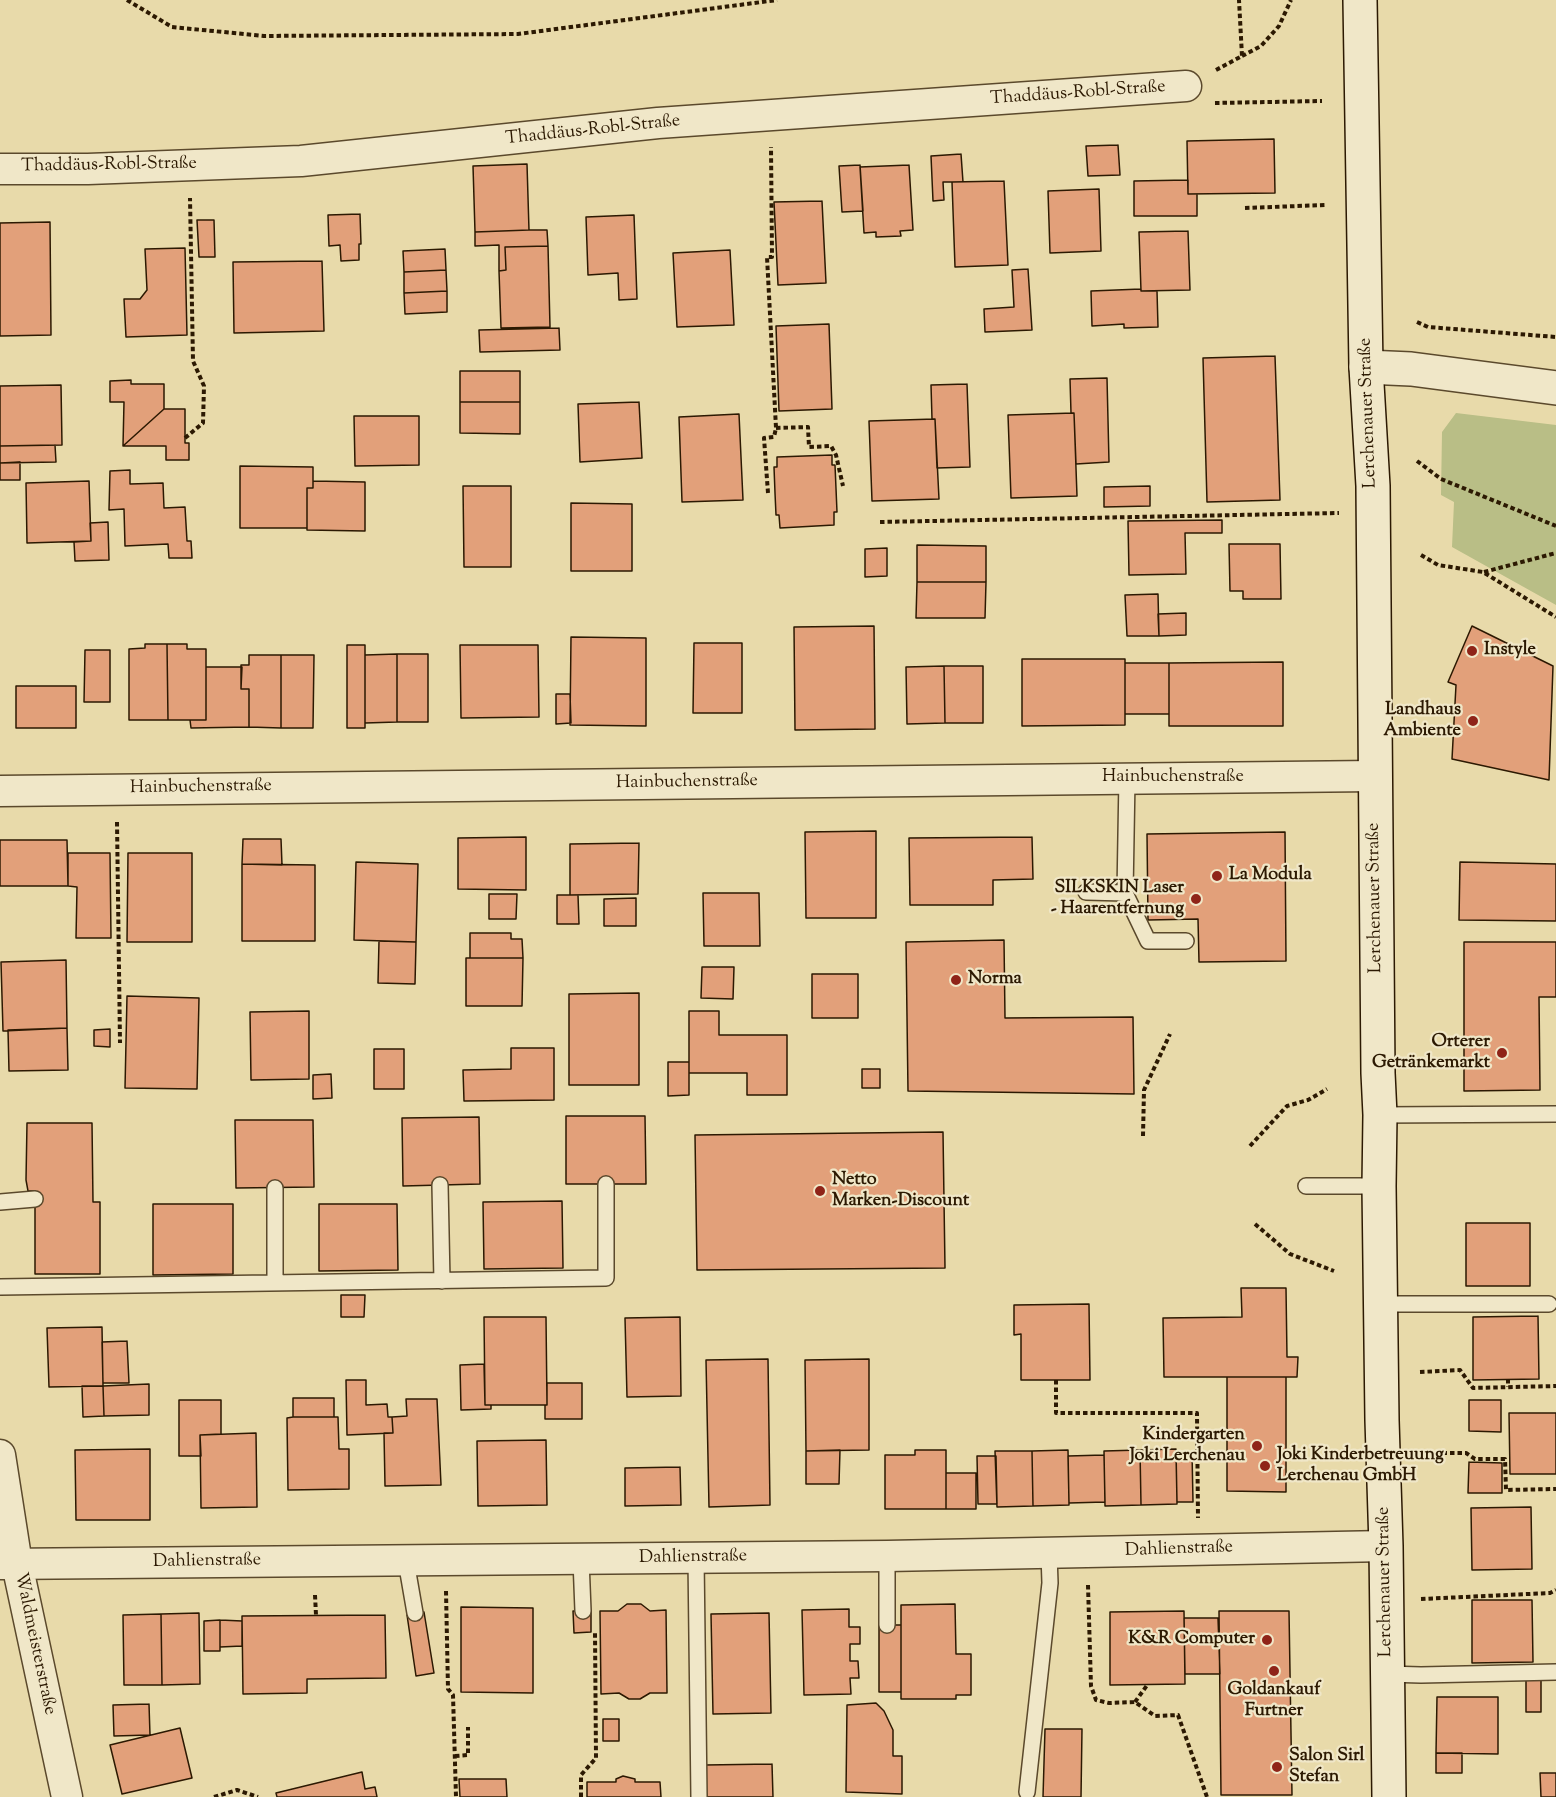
<!DOCTYPE html>
<meta charset="utf-8">
<style>
body{margin:0}
canvas{display:block;background:#e8daaa}
</style>
<canvas width="1556" height="1797"></canvas>
<script>
const c = document.querySelector('canvas').getContext('2d');
c.lineJoin = 'round';
function fill(path, color) { c.fillStyle = color; c.fill(path, 'evenodd'); }
const poly = rows => new Path2D(rows.map(r => 'M' + r).join(''));
function strokePath(path, color, width, dash) { c.strokeStyle = color; c.lineWidth = width; c.lineCap = dash ? 'butt' : 'round'; c.setLineDash(dash || []); c.stroke(path); }
function write(font, color, halo, rows, align = 'center') {
  c.font = font + ' "Sorts Mill Goudy",serif'; c.lineWidth = 4.5; c.setLineDash([]); c.textBaseline = 'middle'; c.strokeStyle = halo; c.fillStyle = color; for (const [text, x, y, turn = 0] of rows) {
    c.save(); c.translate(x, y); c.rotate((+turn || 0) * Math.PI / 180); c.textAlign = isNaN(turn) ? turn : align; if (halo) c.strokeText(text, 0, 0); c.fillText(text, 0, 0); c.restore();
  }
}
fill(poly([
 [1456,413,1556,425,1556,605,1452,547,1454,502,1441,495,1442,432]
]), '#b9be86');
const building = poly([
 [1274,139,1275,193,1188,194,1187,141,1274,139],
 [1118,145,1120,175,1088,176,1086,146,1118,145],
 [961,154,963,182,943,182,944,200,933,201,931,156,961,154],
 [527,164,529,230,475,232,473,166,527,164],
 [860,165,863,211,842,212,839,166,860,165],
 [909,165,913,230,900,231,901,236,876,237,876,232,864,233,860,167,909,165],
 [1188,180,1188,194,1197,194,1197,216,1134,216,1134,181,1188,180],
 [1004,181,1008,265,955,267,952,182,1004,181],
 [1099,189,1101,251,1050,253,1048,191,1099,189],
 [822,201,826,283,778,285,774,202,822,201],
 [360,214,361,244,359,244,359,260,341,261,340,245,329,246,328,215,360,214],
 [634,215,637,299,619,300,618,273,588,275,586,217,634,215],
 [197,220,214,220,215,257,199,257,197,220],
 [50,222,51,335,0,336,0,223,50,222],
 [529,230,547,230,548,246,505,247,506,270,499,271,499,245,475,246,475,232,529,230],
 [1188,231,1190,290,1141,291,1139,232,1188,231],
 [548,246,550,327,501,328,499,271,506,270,505,247,548,246],
 [185,248,187,335,126,337,124,299,140,299,147,290,145,249,185,248],
 [445,249,446,270,404,272,403,251,445,249],
 [730,250,734,325,677,327,673,253,730,250],
 [322,261,324,331,234,333,233,262,322,261],
 [1028,269,1032,330,985,332,984,309,1014,307,1012,270,1028,269],
 [446,270,447,291,404,293,404,272,446,270],
 [1141,289,1141,291,1157,291,1158,327,1124,328,1124,324,1092,326,1091,291,1141,289],
 [447,291,447,312,405,314,404,293,447,291],
 [829,324,832,409,779,411,776,326,829,324],
 [559,328,560,350,480,352,479,330,559,328],
 [1275,356,1280,500,1207,502,1203,358,1275,356],
 [460,371,520,371,520,402,460,402,460,371],
 [1107,378,1109,462,1076,464,1074,413,1071,413,1070,379,1107,378],
 [131,380,131,384,164,384,164,409,123,446,124,402,110,402,110,381,131,380],
 [967,384,970,467,937,468,935,419,932,419,931,385,967,384],
 [61,385,62,445,0,446,0,386,61,385],
 [460,402,520,402,520,434,460,433,460,402],
 [639,402,642,458,580,462,578,404,639,402],
 [164,409,185,409,185,443,189,443,189,460,166,460,166,446,123,446,164,409],
 [1074,413,1077,496,1011,498,1008,415,1074,413],
 [739,414,743,500,682,502,679,417,739,414],
 [354,416,419,416,419,465,355,466,354,416],
 [935,419,939,499,872,501,869,421,935,419],
 [55,445,56,462,0,463,0,446,55,445],
 [832,455,832,465,835,465,837,512,834,512,834,525,780,528,779,515,776,515,775,493,774,467,777,467,777,457,832,455],
 [20,462,20,480,0,480,0,463,20,462],
 [240,466,313,467,313,488,307,488,307,528,240,528,240,466],
 [130,470,130,484,163,483,164,508,185,507,187,541,191,541,192,558,169,558,168,544,125,546,124,509,109,510,110,471,130,470],
 [89,481,91,541,27,543,26,483,89,481],
 [313,481,365,482,365,531,307,530,307,488,313,488,313,481],
 [463,486,511,486,511,567,464,567,463,486],
 [1150,486,1150,506,1104,507,1104,487,1150,486],
 [571,503,632,504,632,571,571,571,571,503],
 [1222,520,1222,533,1185,533,1186,574,1129,575,1128,521,1222,520],
 [108,522,109,560,75,561,74,542,91,541,90,523,108,522],
 [1229,544,1280,544,1281,599,1243,599,1243,591,1230,591,1229,544],
 [917,545,986,546,986,582,917,582,917,545],
 [887,548,887,576,865,577,865,549,887,548],
 [917,582,986,582,985,618,916,618,917,582],
 [1158,594,1159,636,1127,636,1125,595,1158,594],
 [1186,613,1186,635,1159,636,1158,614,1186,613],
 [874,626,875,729,795,730,794,627,874,626],
 [1472,626,1553,666,1549,780,1452,759,1456,685,1448,682,1472,626],
 [571,637,646,638,646,726,570,725,571,637],
 [694,643,742,643,742,713,693,713,694,643],
 [145,644,167,644,168,720,129,720,129,649,145,648,145,644],
 [167,644,187,644,187,649,206,649,206,720,168,720,167,644],
 [347,645,365,645,365,728,347,728,347,645],
 [460,645,538,645,539,717,461,718,460,645],
 [85,650,110,650,110,702,84,702,85,650],
 [397,654,397,722,365,723,365,655,397,654],
 [397,654,428,654,428,722,397,722,397,654],
 [249,655,281,655,281,728,249,727,249,689,241,689,241,665,249,665,249,655],
 [281,655,314,655,313,728,281,728,281,655],
 [1022,659,1125,659,1125,725,1022,726,1022,659],
 [1283,662,1283,726,1169,726,1169,663,1283,662],
 [1125,663,1169,663,1169,714,1125,714,1125,663],
 [944,666,983,666,983,723,945,723,944,666],
 [944,666,945,723,907,724,906,667,944,666],
 [206,667,242,667,241,689,249,689,249,727,191,728,190,720,206,720,206,667],
 [16,686,76,686,76,728,16,728,16,686],
 [556,694,570,694,571,723,556,724,556,694],
 [876,831,876,918,806,918,805,832,876,831],
 [1285,832,1286,961,1199,962,1198,919,1148,920,1147,834,1285,832],
 [526,837,526,890,458,889,458,838,526,837],
 [1032,837,1033,879,993,880,993,905,910,905,909,838,1032,837],
 [243,839,281,839,282,865,242,864,243,839],
 [0,840,67,840,68,886,0,886,0,840],
 [639,843,638,894,570,895,570,844,639,843],
 [68,853,110,853,111,938,76,938,77,887,68,886,68,853],
 [128,853,192,853,192,942,127,942,128,853],
 [356,862,418,864,416,942,354,940,356,862],
 [1460,862,1556,864,1556,921,1459,920,1460,862],
 [242,864,315,865,315,941,242,941,242,864],
 [703,893,759,893,760,946,704,946,703,893],
 [489,894,517,894,516,919,489,919,489,894],
 [557,895,578,895,579,924,557,924,557,895],
 [636,898,636,926,604,926,604,899,636,898],
 [470,933,511,933,511,939,522,939,523,958,470,958,470,933],
 [1004,940,1005,1018,1133,1017,1134,1094,908,1091,906,942,1004,940],
 [379,941,416,942,415,984,378,983,379,941],
 [1464,942,1556,942,1556,997,1539,997,1540,1090,1464,1091,1464,942],
 [466,958,523,958,522,1006,466,1006,466,958],
 [66,960,67,1028,3,1031,1,962,66,960],
 [702,967,734,967,733,999,701,998,702,967],
 [812,974,858,974,858,1018,812,1018,812,974],
 [639,993,639,1085,569,1085,569,994,639,993],
 [127,996,199,998,197,1089,125,1088,127,996],
 [309,1011,309,1079,251,1080,250,1012,309,1011],
 [689,1011,719,1011,719,1035,787,1035,787,1095,747,1095,747,1073,689,1073,689,1011],
 [67,1028,68,1070,9,1071,8,1030,67,1028],
 [110,1029,110,1047,94,1046,94,1030,110,1029],
 [511,1048,554,1048,554,1100,464,1101,463,1070,511,1069,511,1048],
 [374,1049,404,1049,404,1089,374,1089,374,1049],
 [668,1062,689,1062,689,1095,668,1096,668,1062],
 [862,1069,880,1069,880,1088,862,1088,862,1069],
 [331,1074,332,1098,313,1099,313,1075,331,1074],
 [566,1116,645,1116,646,1184,566,1184,566,1116],
 [479,1117,480,1184,403,1186,402,1118,479,1117],
 [235,1120,313,1120,314,1187,236,1188,235,1120],
 [27,1123,92,1123,93,1202,100,1202,100,1274,35,1274,35,1191,28,1191,26,1180,27,1123],
 [943,1132,945,1268,697,1270,695,1135,943,1132],
 [562,1201,563,1268,484,1269,483,1202,562,1201],
 [153,1204,233,1204,233,1274,153,1275,153,1204],
 [319,1204,397,1204,398,1270,319,1271,319,1204],
 [1466,1223,1530,1223,1530,1286,1466,1286,1466,1223],
 [1241,1288,1286,1288,1287,1357,1298,1357,1297,1377,1164,1377,1163,1318,1242,1317,1241,1288],
 [341,1295,365,1295,364,1317,341,1317,341,1295],
 [1089,1304,1090,1380,1021,1380,1021,1334,1014,1335,1014,1305,1089,1304],
 [1538,1316,1539,1379,1473,1380,1473,1317,1538,1316],
 [484,1317,546,1317,547,1405,485,1405,484,1317],
 [680,1317,681,1396,627,1397,625,1318,680,1317],
 [102,1327,103,1386,49,1387,47,1328,102,1327],
 [127,1341,129,1383,103,1383,102,1342,127,1341],
 [768,1359,770,1505,709,1507,706,1360,768,1359],
 [869,1359,869,1450,806,1451,805,1360,869,1359],
 [484,1364,485,1405,491,1405,491,1409,461,1410,460,1365,484,1364],
 [1227,1377,1286,1377,1286,1492,1227,1491,1227,1377],
 [346,1380,366,1380,366,1405,387,1404,388,1417,392,1417,393,1433,347,1435,346,1380],
 [547,1383,582,1383,582,1419,545,1419,545,1405,547,1405,547,1383],
 [149,1384,149,1415,104,1416,103,1386,149,1384],
 [82,1386,103,1386,104,1416,83,1417,82,1386],
 [293,1398,334,1398,334,1417,293,1417,293,1398],
 [406,1399,437,1399,441,1485,385,1486,384,1433,393,1433,392,1417,407,1416,406,1399],
 [179,1400,221,1400,221,1434,200,1435,201,1456,179,1456,179,1400],
 [1469,1400,1501,1400,1501,1432,1469,1431,1469,1400],
 [1509,1413,1556,1413,1556,1474,1510,1474,1509,1413],
 [293,1417,338,1417,339,1449,349,1449,349,1489,288,1490,287,1418,293,1417],
 [256,1433,257,1507,201,1508,200,1435,256,1433],
 [546,1440,547,1505,478,1506,477,1441,546,1440],
 [150,1449,150,1520,76,1520,75,1450,150,1449],
 [1176,1449,1177,1504,1141,1505,1140,1450,1176,1449],
 [840,1450,839,1484,806,1484,806,1451,840,1450],
 [915,1450,946,1450,946,1509,885,1509,885,1455,915,1455,915,1450],
 [1068,1450,1069,1505,1033,1506,1032,1451,1068,1450],
 [1140,1450,1141,1505,1105,1506,1104,1451,1140,1450],
 [995,1451,1032,1451,1033,1506,997,1507,995,1451],
 [1192,1452,1193,1502,1177,1502,1176,1453,1192,1452],
 [1104,1455,1105,1502,1069,1503,1068,1456,1104,1455],
 [977,1456,996,1456,997,1504,978,1504,977,1456],
 [1469,1462,1502,1463,1502,1493,1468,1493,1469,1462],
 [680,1467,681,1505,625,1506,625,1468,680,1467],
 [946,1473,976,1473,976,1509,946,1509,946,1473],
 [1531,1507,1532,1569,1472,1570,1471,1508,1531,1507],
 [1472,1600,1532,1600,1533,1662,1472,1663,1472,1600],
 [627,1604,641,1604,650,1611,666,1610,667,1693,650,1693,640,1699,629,1699,619,1693,601,1694,600,1611,618,1611,627,1604],
 [955,1604,956,1654,971,1654,971,1695,956,1695,956,1699,901,1699,901,1605,955,1604],
 [461,1607,533,1608,533,1693,461,1692,461,1607],
 [849,1609,849,1627,860,1627,860,1644,850,1644,850,1661,858,1661,859,1678,850,1678,851,1694,804,1695,802,1610,849,1609],
 [573,1611,591,1611,591,1632,574,1633,573,1611],
 [1184,1611,1185,1684,1110,1685,1110,1612,1184,1611],
 [1219,1611,1289,1611,1292,1795,1221,1795,1219,1611],
 [424,1612,434,1673,416,1676,407,1615,424,1612],
 [199,1613,200,1684,162,1685,161,1614,199,1613],
 [769,1613,771,1713,713,1714,711,1614,769,1613],
 [161,1614,162,1685,124,1685,123,1615,161,1614],
 [385,1615,386,1678,307,1679,307,1693,243,1694,242,1616,385,1615],
 [1184,1618,1218,1618,1220,1674,1185,1674,1184,1618],
 [220,1620,242,1621,242,1646,220,1647,220,1620],
 [220,1620,220,1651,204,1651,204,1621,220,1620],
 [879,1625,901,1625,901,1692,879,1692,879,1625],
 [1526,1680,1541,1680,1541,1712,1526,1712,1526,1680],
 [1437,1697,1498,1697,1498,1754,1436,1753,1437,1697],
 [876,1703,884,1711,893,1730,893,1756,902,1756,902,1794,846,1792,847,1705,876,1703],
 [149,1704,150,1735,114,1736,113,1705,149,1704],
 [603,1719,619,1719,619,1741,603,1741,603,1719],
 [180,1728,192,1778,122,1794,110,1745,180,1728],
 [1045,1729,1082,1729,1081,1797,1043,1797,1045,1729],
 [1436,1753,1462,1753,1462,1773,1436,1773,1436,1753],
 [772,1764,773,1797,705,1797,705,1765,772,1764],
 [362,1772,365,1789,375,1787,377,1797,277,1797,276,1793,362,1772],
 [1540,1773,1556,1773,1556,1797,1541,1797,1540,1773],
 [623,1776,635,1779,635,1782,660,1782,661,1797,587,1797,587,1782,616,1782,616,1779,623,1776],
 [459,1779,506,1779,507,1797,460,1797,459,1779]
]);
fill(building, '#e2a07a');
strokePath(building, '#2c1902', 1.5);
const service = poly([
 [1127,778,1125,893,1148,941,1186,941],
 [1086,892,1125,893],
 [1380,1115,1556,1114],
 [440,1185,442,1281],
 [1306,1186,1379,1186],
 [275,1188,275,1282],
 [0,1202,35,1199],
 [0,1287,606,1278,606,1184],
 [1380,1304,1549,1304],
 [887,1556,887,1625],
 [696,1558,699,1797],
 [581,1560,583,1611],
 [406,1561,415,1613],
 [1387,1674,1421,1675,1556,1672],
 [1027,1792,1050,1583,1049,1554]
]);
const minor = poly([
 [0,169,88,169,301,161,658,123,1186,86],
 [0,791,1374,776],
 [0,1455,17,1564,67,1797],
 [0,1564,887,1556,1386,1546]
]);
const tertiary = poly([
 [1366,367,1411,369,1556,388]
]);
const secondary = poly([
 [1360,0,1366,367,1373,486,1378,1073,1380,1115,1379,1186,1382,1420,1386,1546,1389,1797]
]);
strokePath(service, '#5b492c', 18);
strokePath(minor, '#5b492c', 33);
strokePath(tertiary, '#5b492c', 36);
strokePath(secondary, '#2c1902', 36);
strokePath(poly([
 [127,0,172,27,264,36,518,34,777,0],
 [1242,56,1261,46,1279,26,1291,0],
 [1216,70,1242,56,1239,0],
 [1215,103,1322,101],
 [1245,208,1325,205],
 [1417,322,1428,327,1556,337],
 [776,428,808,427,809,447,831,446,836,455,843,486],
 [185,438,203,423,204,386,193,361,190,198],
 [1417,461,1441,479,1556,526],
 [768,493,764,438,774,437,776,428,767,257,772,257,771,147],
 [880,522,1339,513],
 [1421,555,1438,565,1483,572,1556,617],
 [1484,572,1556,553],
 [117,822,120,1043],
 [1143,1136,1144,1090,1170,1034],
 [1250,1146,1287,1106,1308,1100,1327,1089],
 [1255,1224,1290,1254,1334,1271],
 [1420,1372,1460,1370,1473,1388,1556,1386],
 [1508,1379,1508,1387],
 [1056,1380,1056,1413,1197,1413,1198,1518],
 [1420,1453,1466,1453,1475,1459,1505,1459,1506,1490,1556,1489],
 [1088,1585,1091,1686,1096,1700,1109,1703,1135,1702,1155,1716,1178,1715,1207,1797],
 [446,1591,448,1689,453,1695,456,1797],
 [315,1595,316,1615],
 [1421,1599,1550,1593,1556,1590],
 [1135,1702,1148,1684],
 [455,1756,468,1755,468,1727],
 [214,1797,237,1790,258,1797],
 [581,1797,581,1775,596,1758,595,1632]
]), '#2c1902', 4, [4.5, 3]);
strokePath(service, '#f0e7c8', 15);
strokePath(minor, '#f0e7c8', 30);
strokePath(tertiary, '#f0e7c8', 33);
strokePath(secondary, '#f0e7c8', 33);
for (const [x, y, r, color] of [
 [1472,651,6,"#8f2418"],
 [1473,721,6,"#8f2418"],
 [1217,876,6,"#8f2418"],
 [1196,899,6,"#8f2418"],
 [956,980,6,"#8f2418"],
 [1502,1053,6,"#8f2418"],
 [820,1191,6,"#8f2418"],
 [1257,1446,6,"#8f2418"],
 [1265,1466,6,"#8f2418"],
 [1267,1640,6,"#8f2418"],
 [1274,1671,6,"#8f2418"],
 [1277,1767,6,"#8f2418"]
]) { const dot = new Path2D(); dot.arc(x, y, r, 0, 2 * Math.PI); c.fillStyle = color; c.fill(dot); strokePath(dot, '#f0e7c8', 2); }
write('18px', '#2c1902', '#f0e7c8', [
 ["Thaddäus-Robl-Straße",1078,94,-4],
 ["Thaddäus-Robl-Straße",593,131,-6],
 ["Thaddäus-Robl-Straße",109,166,-1],
 ["Lerchenauer Straße",1369,413,-92],
 ["Hainbuchenstraße",1173,778],
 ["Hainbuchenstraße",687,783,-1],
 ["Hainbuchenstraße",201,788,-1],
 ["Lerchenauer Straße",1376,898,-91],
 ["Dahlienstraße",1179,1550,-2],
 ["Dahlienstraße",693,1558,-1],
 ["Dahlienstraße",207,1562,-1],
 ["Lerchenauer Straße",1386,1582,-91],
 ["Waldmeisterstraße",34,1644,78]
]);
write('bold 18px', '#2c1902', '#f0e7c8', [
 ["Instyle",1484,651],
 ["Landhaus",1461,711,"right"],
 ["Ambiente",1461,732,"right"],
 ["La Modula",1229,876],
 ["SILKSKIN Laser",1184,889,"right"],
 ["- Haarentfernung",1184,910,"right"],
 ["Norma",968,980],
 ["Orterer",1490,1043,"right"],
 ["Getränkemarkt",1490,1064,"right"],
 ["Netto",832,1181],
 ["Marken-Discount",832,1202],
 ["Kindergarten",1245,1436,"right"],
 ["Joki Lerchenau",1245,1457,"right"],
 ["Joki Kinderbetreuung",1277,1456],
 ["Lerchenau GmbH",1277,1477],
 ["K&R Computer",1255,1640,"right"],
 ["Goldankauf",1274,1691,"center"],
 ["Furtner",1274,1712,"center"],
 ["Salon Sirl",1289,1757],
 ["Stefan",1289,1778]
], 'left');
</script>
